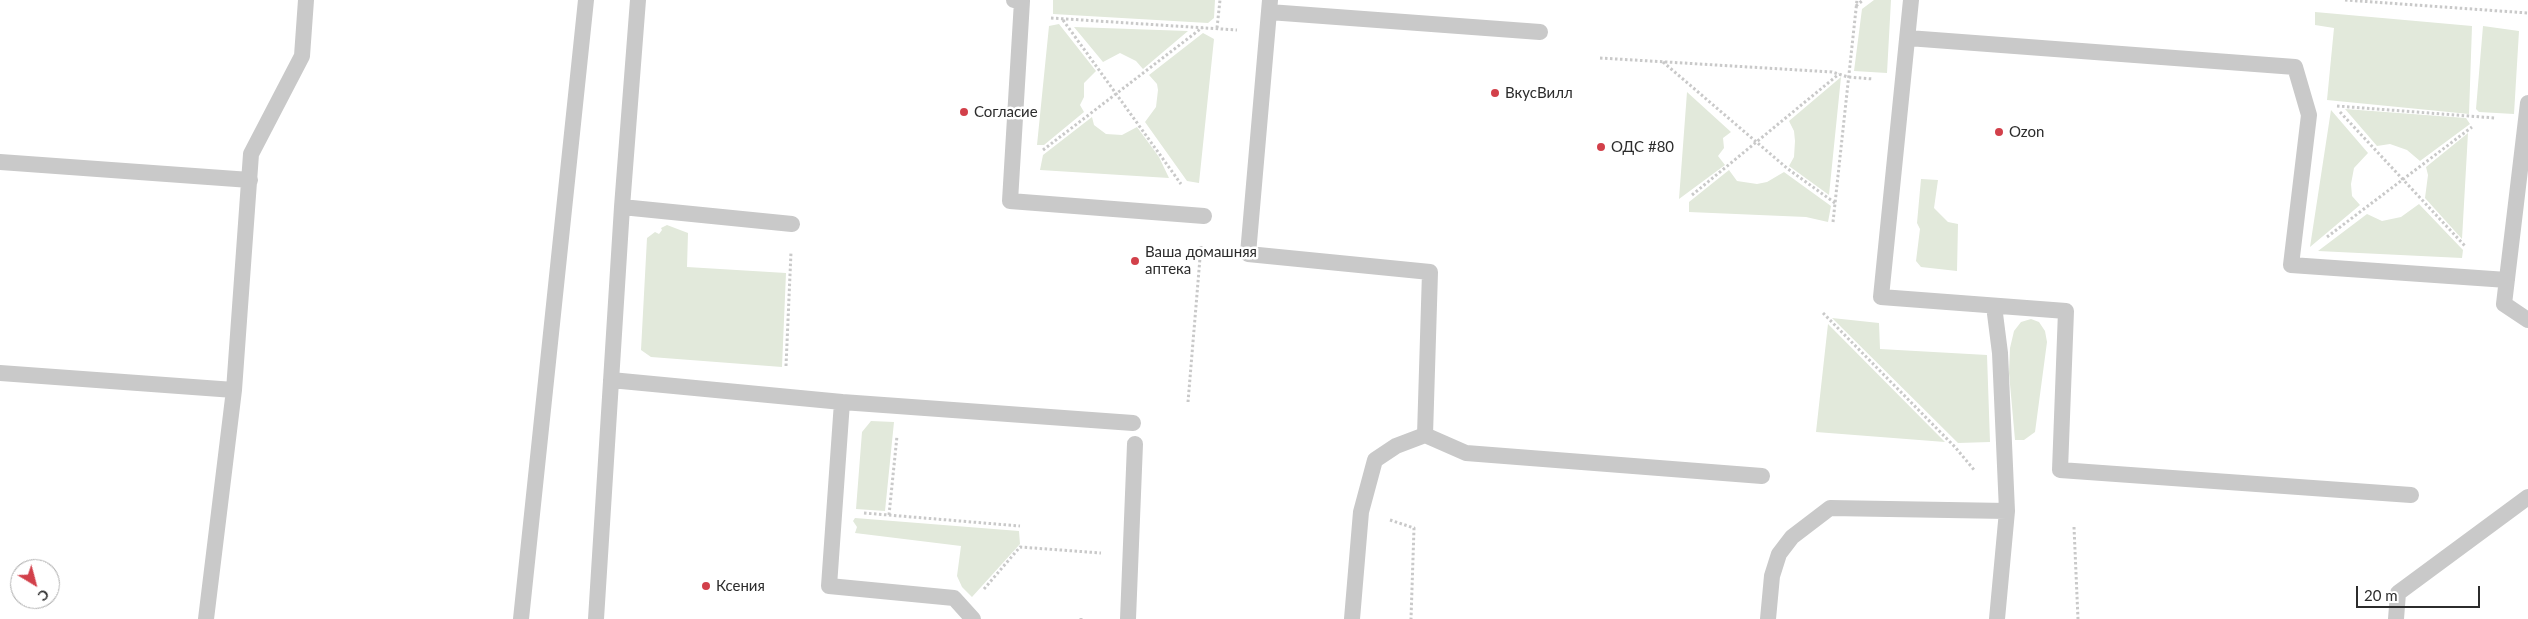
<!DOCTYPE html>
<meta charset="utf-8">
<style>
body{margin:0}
#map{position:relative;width:2528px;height:619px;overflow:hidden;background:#fff;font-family:Lato,sans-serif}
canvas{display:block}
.north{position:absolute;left:10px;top:559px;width:50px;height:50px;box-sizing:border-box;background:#fff;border:1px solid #ababab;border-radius:50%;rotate:143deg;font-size:14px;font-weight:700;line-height:20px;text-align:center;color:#2c2c2c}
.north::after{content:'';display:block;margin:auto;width:18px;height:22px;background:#d2404a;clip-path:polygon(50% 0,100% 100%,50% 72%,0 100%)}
.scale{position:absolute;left:2356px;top:586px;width:124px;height:22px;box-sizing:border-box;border:2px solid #2c2c2c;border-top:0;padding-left:6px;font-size:15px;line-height:18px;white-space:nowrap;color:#2c2c2c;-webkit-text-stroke:4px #fff;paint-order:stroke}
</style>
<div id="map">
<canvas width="2528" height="619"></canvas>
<div class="north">С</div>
<div class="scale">20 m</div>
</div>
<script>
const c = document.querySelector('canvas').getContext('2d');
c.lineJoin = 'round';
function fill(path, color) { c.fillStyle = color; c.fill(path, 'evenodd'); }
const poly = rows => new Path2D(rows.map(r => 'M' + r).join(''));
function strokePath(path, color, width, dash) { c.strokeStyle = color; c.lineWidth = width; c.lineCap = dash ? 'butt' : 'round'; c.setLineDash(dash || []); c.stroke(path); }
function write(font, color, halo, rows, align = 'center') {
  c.font = font + ' Lato,sans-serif'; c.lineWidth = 5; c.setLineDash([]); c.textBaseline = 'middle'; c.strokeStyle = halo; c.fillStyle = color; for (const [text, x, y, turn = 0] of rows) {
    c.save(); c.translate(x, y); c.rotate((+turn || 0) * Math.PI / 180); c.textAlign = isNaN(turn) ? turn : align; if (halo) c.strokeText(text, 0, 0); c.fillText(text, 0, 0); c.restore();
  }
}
fill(poly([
 [1053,0,1215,0,1214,18,1208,23,1053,14],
 [1874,0,1891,0,1887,73,1854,71,1862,9],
 [2315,12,2472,26,2469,114,2327,100,2334,28,2315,25],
 [1059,24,1096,71,1084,83,1084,97,1080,105,1084,112,1044,145,1037,145,1049,26],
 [2483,26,2519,31,2514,114,2479,112,2476,109],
 [1074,27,1188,31,1143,69,1136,61,1120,53,1103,62],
 [1203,33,1214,39,1199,183,1187,181,1145,122,1156,107,1158,90,1157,84,1149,75],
 [1841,77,1829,195,1789,166,1794,157,1795,141,1794,131,1789,121],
 [1687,92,1731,132,1723,138,1724,148,1718,156,1725,165,1679,199],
 [2345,109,2466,118,2470,124,2420,161,2407,150,2390,144,2377,146],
 [2331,110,2368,153,2354,168,2351,184,2352,196,2360,205,2310,247],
 [1092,117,1094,125,1106,134,1122,135,1137,127,1159,157,1169,178,1040,170,1043,155],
 [2468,133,2462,239,2425,198,2428,175,2426,167],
 [1729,170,1737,181,1757,184,1767,182,1784,172,1831,206,1828,222,1806,217,1689,212,1689,202],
 [1921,179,1938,180,1934,208,1948,222,1958,224,1957,271,1921,267,1916,261,1920,229,1917,223],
 [2419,204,2463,250,2462,258,2318,251,2367,214,2382,221,2401,217],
 [667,225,688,233,687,267,786,273,782,367,651,357,641,350,647,238,655,232,659,234,662,230,661,228],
 [1832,318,1879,323,1880,349,1987,355,1990,442,1958,443],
 [2031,319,2039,322,2045,331,2047,342,2035,432,2024,440,2015,440,2009,373,2010,348,2014,331,2021,322],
 [1828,324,1945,442,1816,432],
 [871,421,894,422,885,511,856,509,862,432],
 [855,518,1019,531,1020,544,972,597,962,587,957,576,961,546,855,533,857,527,853,521]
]), '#e2e9db');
strokePath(poly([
 [2345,0,2528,13],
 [1856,6,1863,0],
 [1051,18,1237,30],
 [1063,20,1181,184],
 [1217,28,1220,0],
 [1600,58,1832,72,1848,77,1873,79],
 [1663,62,1788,169,1835,203],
 [2337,106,2495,118],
 [2340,112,2465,246],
 [1043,150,1203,27],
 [1692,195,1839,74],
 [1833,222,1857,0],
 [2327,237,2472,127],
 [1823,313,1955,447,1975,471],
 [786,366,791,252],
 [1188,402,1201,246],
 [864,513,1020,526],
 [889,515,897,436],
 [1390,520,1414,528,1411,619],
 [2074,527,2078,619],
 [984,589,1020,547,1101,553],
 [1081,619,1081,618]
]), '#c9c9c9', 3, [2.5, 2.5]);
strokePath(poly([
 [1014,0,1022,1,1010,201,1204,216],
 [1270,0,1248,254,1430,272,1425,435,1466,453,1762,476],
 [1911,0,1881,297,2066,311,2060,470,2411,495],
 [1269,12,1540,32],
 [1908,38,2295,67,2309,115,2291,265,2507,280],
 [2528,103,2504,304,2528,320],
 [0,162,250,180],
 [622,207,792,224],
 [1994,306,2000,353,2007,511,1997,619],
 [0,373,234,390,251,154,302,56,306,0],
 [611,380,842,402,829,586,954,598,973,619],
 [842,402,1133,423],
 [206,619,234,390],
 [521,619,586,0],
 [596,619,622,207,638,0],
 [1128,619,1135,444],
 [1352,619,1361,512,1375,460,1396,446,1425,435],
 [1768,619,1772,576,1779,554,1792,537,1830,508,2007,511],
 [2396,619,2398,593,2528,497]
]), '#c9c9c9', 16);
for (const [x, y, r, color] of [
 [1495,93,5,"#d2404a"],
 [964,112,5,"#d2404a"],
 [1999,132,5,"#d2404a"],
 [1601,147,5,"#d2404a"],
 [1135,261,5,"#d2404a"],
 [706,586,5,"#d2404a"]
]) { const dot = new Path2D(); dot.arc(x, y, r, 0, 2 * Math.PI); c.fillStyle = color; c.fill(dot); strokePath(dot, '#fff', 2); }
write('15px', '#2c2c2c', '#fff', [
 ["ВкусВилл",1505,93],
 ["Согласие",974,112],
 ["Ozon",2009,132],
 ["ОДС #80",1611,147],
 ["Ваша домашняя",1145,252],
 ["аптека",1145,269],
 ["Ксения",716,586]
], 'left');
</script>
